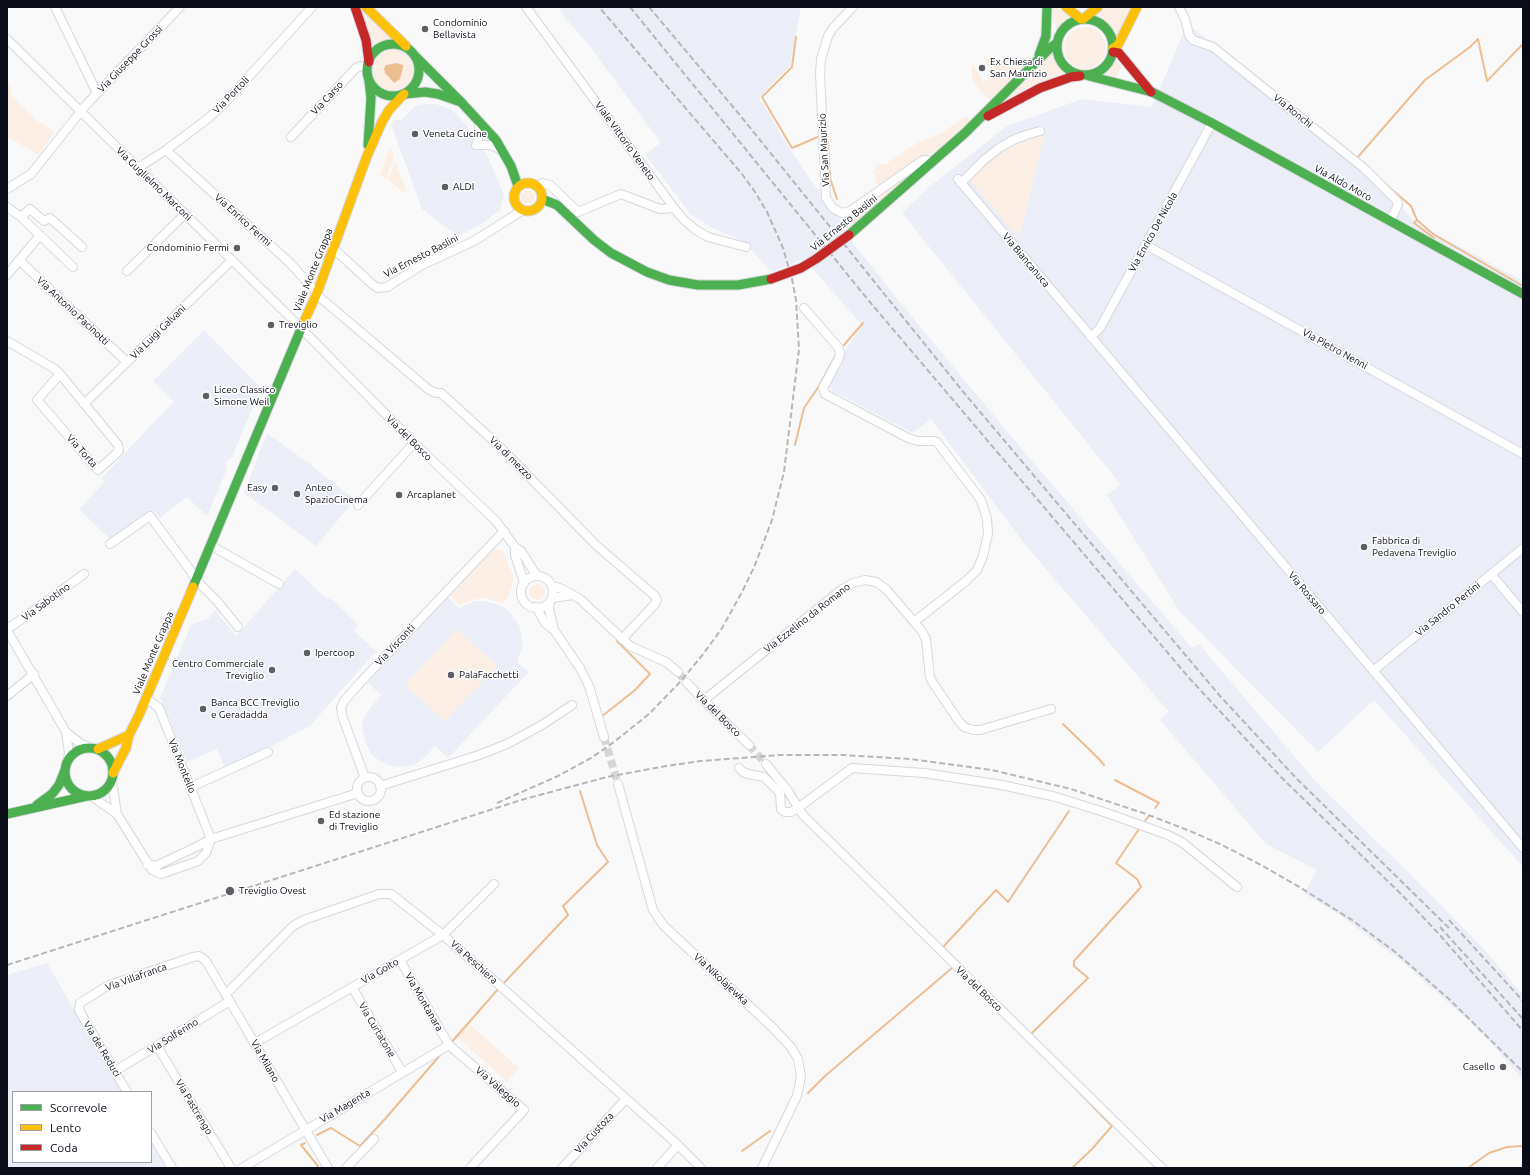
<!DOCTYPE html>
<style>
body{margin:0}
#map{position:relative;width:1530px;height:1175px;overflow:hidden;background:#f9f9f9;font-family:Ubuntu,sans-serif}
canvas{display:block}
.frame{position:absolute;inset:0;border:8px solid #090c16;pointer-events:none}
.legend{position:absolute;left:12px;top:1091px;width:140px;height:72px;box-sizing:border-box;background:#fff;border:1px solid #9d9ea2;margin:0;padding:5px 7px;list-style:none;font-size:12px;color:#090c16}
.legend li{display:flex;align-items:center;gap:8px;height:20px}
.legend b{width:20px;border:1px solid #9d9ea2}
</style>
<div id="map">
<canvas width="1530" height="1175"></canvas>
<div class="frame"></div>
<ul class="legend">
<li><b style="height:5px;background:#4caf50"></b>Scorrevole</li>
<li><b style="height:5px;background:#ffc107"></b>Lento</li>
<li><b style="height:5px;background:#c62828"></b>Coda</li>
</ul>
</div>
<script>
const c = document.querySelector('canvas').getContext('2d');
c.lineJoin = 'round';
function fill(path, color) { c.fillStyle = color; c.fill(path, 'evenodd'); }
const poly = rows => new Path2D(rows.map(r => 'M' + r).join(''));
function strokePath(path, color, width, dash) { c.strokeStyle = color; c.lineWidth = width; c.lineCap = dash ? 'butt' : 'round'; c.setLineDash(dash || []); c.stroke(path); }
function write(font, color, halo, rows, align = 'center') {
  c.font = font + ' Ubuntu,sans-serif'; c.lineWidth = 3; c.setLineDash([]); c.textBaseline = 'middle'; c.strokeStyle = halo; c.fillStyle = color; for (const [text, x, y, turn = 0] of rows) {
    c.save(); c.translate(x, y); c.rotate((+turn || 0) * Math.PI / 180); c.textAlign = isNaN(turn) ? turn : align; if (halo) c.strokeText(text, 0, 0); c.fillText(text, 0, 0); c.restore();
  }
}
fill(poly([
 [560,7,801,7,790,66,759,98,770,114,779,132,810,179,843,223,840,226,898,300,1021,448,1192,648,1199,644,1317,783,1410,874,1481,946,1523,995,1523,1080,1496,1048,1467,1019,1401,961,1341,916,1304,893,1317,870,1266,844,1160,720,1169,712,1026,546,931,419,913,433,831,390,829,387,830,382,849,345,862,325,804,259,771,272,747,245,739,239,712,228,690,214,645,154,661,143,591,48,566,19,559,9],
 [1192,27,1346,147,1415,222,1523,281,1523,867,1374,700,1318,752,1180,612,1107,495,1121,485,902,213,928,188,1007,126,1082,99,1152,107,1184,31],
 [426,104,436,104,452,110,466,125,486,153,504,195,500,210,483,223,458,236,422,209,391,124,394,120,401,120,415,106],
 [204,330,261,388,232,457,225,463,227,469,207,516,187,497,160,518,153,510,112,541,79,509,105,482,102,478,150,426,174,402,153,381],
 [267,433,311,465,355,500,316,546,244,493],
 [295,569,324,596,334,601,358,625,354,631,376,651,310,726,226,770,217,749,187,762,160,698,191,625,209,618,213,612,215,610,236,636],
 [448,597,459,608,475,601,484,601,500,605,509,611,520,627,522,638,523,646,517,662,529,672,448,758,435,746,425,757,416,764,403,767,391,766,380,761,371,754,366,744,362,727,364,716,381,695,368,683],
 [47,963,122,1092,13,1092,13,1162,151,1162,151,1143,166,1168,7,1168,7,975]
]), '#ebeef6');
fill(poly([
 [359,7,393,40,381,43,372,50],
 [1052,7,1056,7,1071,18,1056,31],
 [1108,7,1133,7,1116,38,1108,25,1094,17,1094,15],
 '1064 48a21 21 0 1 1 42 0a21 21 0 1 1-42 0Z',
 [390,49,400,49,408,54,413,61,415,70,411,83,405,89,396,92,383,90,376,84,372,76,372,66,375,58,382,52],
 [397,63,403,65,401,74,400,76,389,78,384,71,384,66],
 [1053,52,1056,61,1064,72,1027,88,1000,105],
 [991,57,997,58,1006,68,1013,65,1021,68,992,101,980,90,972,79,971,70,973,63,983,82,993,76,985,61],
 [1115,58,1122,68,1115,77,1104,74],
 [7,82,11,87,11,94,36,120,55,132,38,155,7,136],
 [966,116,971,121,935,152,921,158,922,165,847,229,843,223,879,187,874,180,877,178,872,171,878,164,885,164,919,142,940,134],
 [1044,136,1020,235,1014,232,1006,223,970,180,987,162,1006,147,1031,137],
 [390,147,394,157,386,180,380,175],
 [395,162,407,191,405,194,388,180],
 '521 197a7 7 0 1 1 14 0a7 7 0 1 1-14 0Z',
 [494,548,503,551,513,575,513,583,504,604,485,598,472,600,460,605,450,596],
 '529 592a8 8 0 1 1 16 0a8 8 0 1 1-16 0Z',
 [457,629,497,666,445,721,405,685],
 [467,1022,519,1068,507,1082,455,1035]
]), '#fbefe5');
fill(poly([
 [397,63,403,65,403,68,400,79,394,83,385,73,384,68,386,65]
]), '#edbe92');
strokePath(poly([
 [796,37,792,67,762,97,792,148,820,136],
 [827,133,830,178,837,199],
 [1358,159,1357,158,1425,80,1470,47,1478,39,1487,81,1523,44],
 [1383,182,1411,206,1417,220,1433,234,1523,286],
 [1417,220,1414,223,1434,238],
 [844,345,863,323],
 [795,445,804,408,819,386,836,355],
 [601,717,634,691,650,674,617,641],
 [1063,724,1099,759,1104,765],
 [1115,780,1159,803,1155,808],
 [1145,821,1149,816],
 [960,964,943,947,996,890,1008,902,1069,811],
 [502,985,568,915,563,906,608,862,597,845,580,791],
 [1037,1040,1031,1034,1088,978,1074,966,1074,961,1141,887,1137,879,1116,863,1139,829],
 [450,1044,499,988],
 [1071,1084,1112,1126,1092,1149,1072,1168],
 [808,1093,825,1076,952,968],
 [317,1135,331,1128,360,1146,385,1119,442,1053],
 [305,1143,301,1145,318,1166,316,1168],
 [742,1151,770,1131],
 [1468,1168,1489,1153,1507,1147,1523,1146]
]), '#edbe92', 2);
strokePath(poly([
 [678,672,687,683],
 [604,737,618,784],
 [749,745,766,764]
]), '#d5d5d7', 8, [8, 4]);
const street = poly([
 [55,7,97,93],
 [526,7,674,208,684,220,696,230,708,237,746,247],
 [853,7,833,28,828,36,821,59,820,74,826,198,832,207,836,210,842,213,850,211,923,160,933,161],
 [1179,7,1185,19,1189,35,1193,40,1213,47,1365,169,1397,201,1398,205,1390,221],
 [7,39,295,322,414,443,496,521,515,547,521,551,533,570,538,576],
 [479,122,479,136,476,145,491,145,503,151],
 [291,137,356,68,361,66,367,66],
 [166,150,291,264,322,299,428,389,436,393,441,393,499,446,596,545,655,596,657,600,655,604,622,639],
 [138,168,166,150,206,120,223,105,312,7],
 [958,179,1523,848],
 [961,183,984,160,999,148,1013,140,1026,135,1040,131],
 [539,187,542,183,550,185,578,212,621,194,660,209,674,208],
 [7,189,31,174,85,106,180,7],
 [7,207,21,217,73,267],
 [21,217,30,209,44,221,50,218,82,247],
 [1146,245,1523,454],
 [334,249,372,284,378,288,387,287,422,265,474,241,523,210],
 [19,260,127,362],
 [127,271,185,214],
 [7,275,40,235],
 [804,308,838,347,840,352,839,358,823,388,825,394,908,438,918,441,934,441,937,442,981,500,984,509,987,519,988,534,983,556,977,570,966,581,914,622],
 [1091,337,1100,328,1212,123],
 [7,341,55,369,60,374,118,445,119,451,98,470,37,400,60,374],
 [84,404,232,260],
 [358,505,414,443],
 [110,544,150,516,190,570,196,580,217,601,238,627],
 [210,545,279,584],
 [515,547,515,555,524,583],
 [1491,574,1523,612],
 '521 592a16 16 0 1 1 32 0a16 16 0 1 1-32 0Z',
 [552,587,557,587,566,591,580,599,630,646,666,662,678,672],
 [552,598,573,595],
 [550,601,549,609,554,630],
 [536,607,545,623,554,630,580,668,589,686,604,737],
 [7,627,12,626,84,574],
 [7,630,66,732,81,744,90,747],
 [1373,671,1523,548],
 [687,683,715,712,749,745],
 [7,696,34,674],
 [146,698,159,708,211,839],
 [704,700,841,590,853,583,865,580,876,582,886,589,921,630,926,639,930,677,933,683,958,720,964,727,973,730,980,730,1051,709],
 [66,732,69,753,67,763],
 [766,764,788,791,803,815,1162,1168],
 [739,768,743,772,748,774,764,777,780,793,781,809,785,812,791,812,798,808,852,768,924,773,1002,785,1056,797,1107,813,1168,835,1183,843,1237,887],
 '357 789a12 12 0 1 1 24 0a12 12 0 1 1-24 0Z',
 [365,778,343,718,341,708,344,701,358,685,504,531],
 [112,781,117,814],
 [618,784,653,910,659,919,664,926,773,1028,791,1047,798,1059,801,1077,797,1096,762,1168],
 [380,786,479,755,507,744,542,725,572,705],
 [191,787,268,752],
 [91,796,117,814,152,870,161,874,198,861,206,853,211,839],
 [147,864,156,866,196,847,211,839,358,793],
 [400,960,449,1045,524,1110,470,1168],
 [352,987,402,1072],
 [226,994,293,926,304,920,379,894,391,894,443,935,678,1145,701,1168],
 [255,1043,443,935,494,884],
 [157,1046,231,1168],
 [115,1071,230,1001],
 [127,1092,79,1010,80,1003,109,985,193,957,199,956,205,960,209,966,328,1168],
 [151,1133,172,1168],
 [242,1168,449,1045],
 [346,1168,374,1139],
 [562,1168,626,1099],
 [657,1168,678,1145]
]);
const fast = poly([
 '1057 47a28 28 0 1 1 56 0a28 28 0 1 1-56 0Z',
 '367 70a26 26 0 1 1 52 0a26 26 0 1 1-52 0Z',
 [414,55,462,103,496,140,511,166,518,186],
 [1039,55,1046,36,1047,7],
 [1089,76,1152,92,1212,123,1523,294],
 [405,94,425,92,438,94,458,101],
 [368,145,371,98,369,81],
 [542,199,557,205,594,240,611,253,647,272,669,280,698,285,738,285,771,279],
 [849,235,965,133,1051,47,1057,43],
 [193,587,303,324],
 '65 772a24 24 0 1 1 48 0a24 24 0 1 1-48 0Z',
 [37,805,52,794,59,785,65,770],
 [7,814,87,796]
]);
const slow = poly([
 [366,7,406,46],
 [1066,7,1081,19],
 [1083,19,1098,7],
 [1113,48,1118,45,1137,7],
 '514 197a14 14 0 1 1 28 0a14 14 0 1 1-28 0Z',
 [303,324,317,293,367,156,382,122,389,110,404,94],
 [98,749,129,735],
 [113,773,126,748,129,735,139,715,193,587]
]);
const jam = poly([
 [355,7,366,40,369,62],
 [1113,52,1119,53,1151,92],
 [988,116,1040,88,1071,77,1080,76]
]);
strokePath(street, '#d5d8de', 10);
strokePath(fast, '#d5d8de', 11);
strokePath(slow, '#d5d8de', 11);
strokePath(jam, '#d5d8de', 11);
strokePath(street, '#fefefe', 8);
strokePath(fast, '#4caf50', 9);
strokePath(slow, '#ffc107', 9);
strokePath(jam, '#c62828', 9);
strokePath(poly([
 [630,7,869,301,1190,679,1281,777,1403,896,1439,934,1523,1031],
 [649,7,739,114,965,394,1220,696,1297,779,1451,930],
 [497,803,558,776,591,758,614,742,649,714,681,681,704,653,722,628,742,592,755,565,772,520,784,472,799,349,796,300,792,279,783,248,767,212,755,192,742,174,599,7],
 [1449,920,1523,1001],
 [1440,927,1523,1019],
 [7,965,521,800,607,777,666,766,701,761,780,755,843,755,910,759,992,770,1071,789,1146,814,1190,831,1222,845,1261,865,1301,888,1352,920,1394,951,1449,999,1523,1072]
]), '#b6b6b7', 2, [6, 3]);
const jamBridge = poly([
 [771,279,801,268,816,259,849,235]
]);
strokePath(jamBridge, '#d5d8de', 11, []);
strokePath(jamBridge, '#c62828', 9);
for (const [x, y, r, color] of [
 [425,29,4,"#5d5f65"],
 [982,68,4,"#5d5f65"],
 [415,134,4,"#5d5f65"],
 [445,187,4,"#5d5f65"],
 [237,248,4,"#5d5f65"],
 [271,325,4,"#5d5f65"],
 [206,396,4,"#5d5f65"],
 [275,488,4,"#5d5f65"],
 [297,494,4,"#5d5f65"],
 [399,495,4,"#5d5f65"],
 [1364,547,4,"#5d5f65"],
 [307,653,4,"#5d5f65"],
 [272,670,4,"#5d5f65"],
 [451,675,4,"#5d5f65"],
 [203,709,4,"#5d5f65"],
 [321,821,4,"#5d5f65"],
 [230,891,5,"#5d5f65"],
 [1503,1067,4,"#5d5f65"]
]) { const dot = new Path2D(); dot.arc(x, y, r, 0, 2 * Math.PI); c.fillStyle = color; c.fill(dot); strokePath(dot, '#fff', 1.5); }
write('10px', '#090c16', '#fff', [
 ["Condominio",433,23],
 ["Bellavista",433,35],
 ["Ex Chiesa di",990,62],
 ["San Maurizio",990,74],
 ["Veneta Cucine",423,134],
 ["ALDI",453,187],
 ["Condominio Fermi",229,248,"right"],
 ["Treviglio",279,325],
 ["Liceo Classico",214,390],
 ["Simone Weil",214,402],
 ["Easy",267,488,"right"],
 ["Anteo",305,488],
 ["SpazioCinema",305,500],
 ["Arcaplanet",407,495],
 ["Fabbrica di",1372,541],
 ["Pedavena Treviglio",1372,553],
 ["Ipercoop",315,653],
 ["Centro Commerciale",264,664,"right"],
 ["Treviglio",264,676,"right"],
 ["PalaFacchetti",459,675],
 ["Banca BCC Treviglio",211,703],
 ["e Geradadda",211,715],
 ["Ed stazione",329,815],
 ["di Treviglio",329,827],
 ["Treviglio Ovest",239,891],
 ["Casello",1495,1067,"right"]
], 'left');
write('10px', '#090c16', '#fff', [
 ["Via Giuseppe Grossi",130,59,-46],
 ["Via Portoli",231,95,-46],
 ["Via Carso",327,98,-47],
 ["Via Ronchi",1293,111,39],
 ["Viale Vittorio Veneto",625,141,54],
 ["Via San Maurizio",824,150,-93],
 ["Via Aldo Moro",1343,183,29],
 ["Via Guglielmo Marconi",154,184,44],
 ["Via Enrico Fermi",243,220,42],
 ["Via Ernesto Baslini",844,223,-39],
 ["Via Enrico De Nicola",1153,232,-61],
 ["Via Ernesto Baslini",421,256,-27],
 ["Via Biancanuca",1026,260,50],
 ["Viale Monte Grappa",313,270,-68],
 ["Via Antonio Pacinotti",73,311,43],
 ["Via Luigi Galvani",158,332,-44],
 ["Via Pietro Nenni",1335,349,29],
 ["Via del Bosco",409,438,45],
 ["Via Torta",82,451,48],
 ["Via di mezzo",511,458,45],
 ["Via Rossaro",1307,593,50],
 ["Via Sabotino",46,602,-36],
 ["Via Sandro Pertini",1448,609,-39],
 ["Via Ezzelino da Romano",807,618,-38],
 ["Via Visconti",395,645,-47],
 ["Viale Monte Grappa",153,653,-67],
 ["Via del Bosco",718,714,45],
 ["Via Montello",182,766,68],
 ["Via Peschiera",474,962,42],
 ["Via Goito",380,971,-30],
 ["Via Villafranca",136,977,-20],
 ["Via Nikolajewka",721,979,43],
 ["Via del Bosco",979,989,44],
 ["Via Montanara",424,1002,60],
 ["Via Curtatone",377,1030,59],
 ["Via Solferino",173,1036,-32],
 ["Via dei Reduci",102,1049,59],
 ["Via Milano",265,1061,60],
 ["Via Valeggio",498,1087,41],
 ["Via Magenta",345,1106,-31],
 ["Via Pastrengo",194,1107,59],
 ["Via Custoza",594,1133,-47]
]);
</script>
